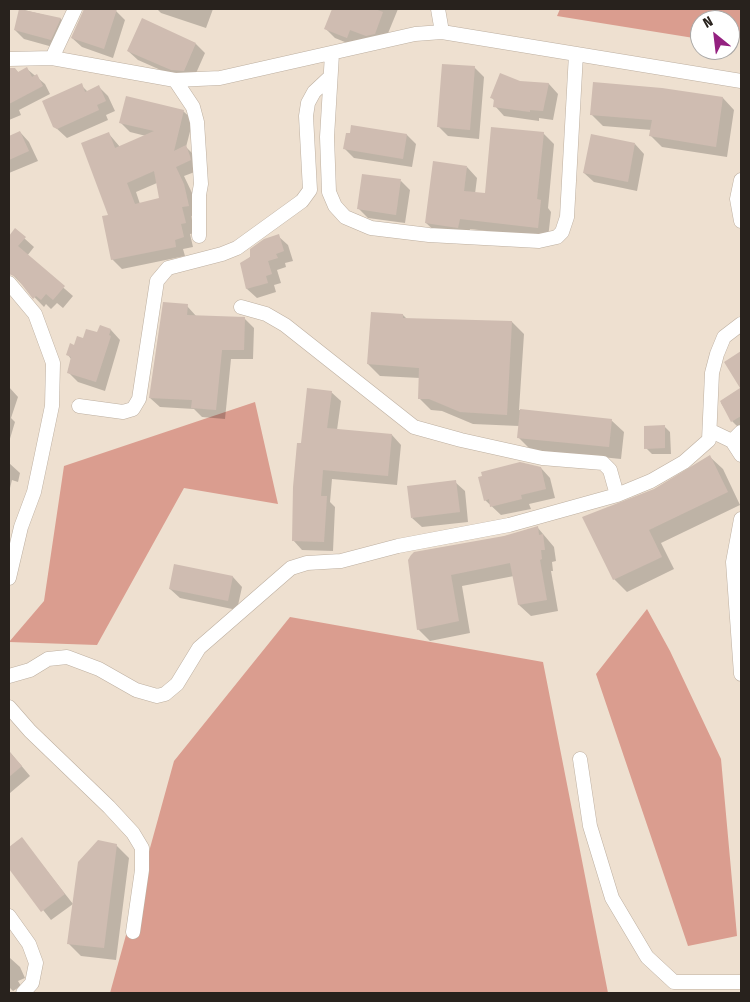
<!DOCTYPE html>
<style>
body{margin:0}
#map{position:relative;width:750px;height:1002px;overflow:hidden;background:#eee0d0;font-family:"Fira Sans Condensed",sans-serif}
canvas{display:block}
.frame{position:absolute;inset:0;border:10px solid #28221d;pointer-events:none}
.north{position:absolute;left:690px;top:10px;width:50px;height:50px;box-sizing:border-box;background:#fff;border:1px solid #a9a7a5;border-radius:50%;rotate:331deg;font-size:14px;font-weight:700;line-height:20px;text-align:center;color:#28221d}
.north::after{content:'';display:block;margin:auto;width:18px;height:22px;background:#942180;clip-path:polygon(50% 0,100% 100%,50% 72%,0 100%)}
</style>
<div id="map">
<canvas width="750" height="1002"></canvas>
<div class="frame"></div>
<div class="north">N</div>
</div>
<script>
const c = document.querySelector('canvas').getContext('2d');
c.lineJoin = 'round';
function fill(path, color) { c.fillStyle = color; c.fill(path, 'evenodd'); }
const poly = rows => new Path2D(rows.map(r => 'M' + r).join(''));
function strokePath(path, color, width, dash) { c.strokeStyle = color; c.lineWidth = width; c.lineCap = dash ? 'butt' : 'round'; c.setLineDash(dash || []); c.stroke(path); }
fill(poly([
 [560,9,741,9,741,38,730,40,730,20,700,20,700,39,557,16],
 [255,402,278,504,184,488,97,645,9,642,44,601,64,466],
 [647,609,670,651,721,759,737,936,688,946,596,674],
 [290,617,543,662,608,993,110,993,174,761]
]), '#da9d8f');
fill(poly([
 [20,9,61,19,70,28,60,49,24,39,15,30],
 [85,9,109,9,116,11,125,20,113,58,82,47,72,38],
 [157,9,213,9,206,28,161,13],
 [334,9,398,9,384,43,376,45,360,39,357,47,335,38,326,29],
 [196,44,205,53,193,80,181,79,138,60,128,51],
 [474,67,484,77,479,139,448,136,439,127],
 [27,69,45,84,50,94,19,110,21,115,9,120,9,74,16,70,19,73],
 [520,82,549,84,558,94,553,120,539,118,539,121,504,116,495,106,495,101,492,98],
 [81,85,88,92,99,87,108,96,115,111,106,115,108,120,67,138,55,127],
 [723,98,734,110,727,157,662,147,651,136,652,130,603,126,591,114],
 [183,111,193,120,186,147,195,156,200,170,184,176,193,195,198,215,191,216,195,233,190,234,193,247,183,249,185,256,122,269,112,259,109,134,120,147,146,136,130,132,121,123],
 [157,183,161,199,140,204,136,192],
 [20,132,29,142,38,161,9,173,9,137],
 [543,133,554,144,548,208,551,212,548,238,470,229,469,238,437,233,426,223,467,167,477,178,475,194,486,195],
 [351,135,407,135,416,144,412,167,354,158,344,148],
 [635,144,644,154,637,191,594,182,584,173],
 [401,181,410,190,405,223,368,218,358,208],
 [15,230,34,247,27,256,73,296,63,308,57,303,51,309,46,304,44,307,9,271,9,238],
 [278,236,288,245,293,261,285,263,286,267,277,270,281,283,274,285,276,292,257,298,247,289,241,264],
 [187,306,197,317,244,318,254,328,253,359,231,359,225,419,202,417,194,409,160,407,150,398],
 [403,315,407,319,512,322,524,334,519,410,611,420,624,432,621,459,531,450,518,437,519,426,473,424,442,411,431,410,419,398,420,378,380,376,368,364],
 [100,327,111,330,120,340,105,391,78,382,68,372,71,359,68,355,84,339,98,334],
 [9,387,18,397,11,418,15,422,9,442],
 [741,388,741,430,732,421,721,403],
 [331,392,341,401,337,430,392,435,401,445,397,485,332,479,330,502,335,507,333,551,302,550,293,540,302,444],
 [664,426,670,432,671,454,652,454,646,448],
 [710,457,723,469,740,505,661,543,674,569,627,592,614,579,655,490],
 [9,463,20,473,18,482,12,480,9,492],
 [541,468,550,478,555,498,529,504,531,509,501,515,485,500],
 [455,482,465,491,468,522,422,527,412,518],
 [538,528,554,547,556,561,552,562,553,571,551,571,558,611,531,616,519,605,514,576,462,586,470,633,430,641,418,629,409,560],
 [175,565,233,577,242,587,237,610,180,598,170,589],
 [9,751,30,776,10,793,9,792],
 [22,839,73,904,51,920,9,867,9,849],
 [116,845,129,858,116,960,81,956,69,944],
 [10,958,20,967,25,978,18,981,21,986,13,991,9,987]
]), '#0003');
fill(poly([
 [19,9,61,18,51,40,14,30],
 [84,9,117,9,104,49,71,38],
 [332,9,375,9,383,12,375,34,366,36,350,30,347,38,324,29],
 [142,18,196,43,184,71,171,70,127,51],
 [442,64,475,66,470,130,437,127],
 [27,67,32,77,37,74,43,86,9,104,9,68,15,68,18,72],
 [500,73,520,81,549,83,543,111,530,110,530,112,493,107,494,99,490,98],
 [593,82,662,88,723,97,716,147,649,136,652,120,590,115],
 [82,83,85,92,99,85,106,101,97,105,99,110,57,129,53,127,42,101],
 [126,96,184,110,174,151,186,145,190,156,191,160,176,167,184,184,189,206,182,207,186,223,181,224,184,237,175,240,176,247,111,260,102,216,108,215,81,143,109,132,115,148,154,131,119,123],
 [154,171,159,198,135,204,127,183],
 [351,125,407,134,403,159,343,149,346,133,350,133],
 [491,127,544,132,537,199,541,200,538,228,460,219,458,228,425,223,433,161,467,166,464,191,485,193],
 [20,131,29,151,9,160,9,136],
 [591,134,635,143,628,182,583,173],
 [362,174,401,179,396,215,357,209],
 [15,228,26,237,18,246,65,286,53,300,46,294,41,300,36,296,33,299,16,277,9,274,9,236],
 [279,234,284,251,276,254,278,258,268,261,272,274,266,276,268,283,246,289,240,263,250,257,250,249,264,239],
 [163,302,188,304,187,315,245,317,244,350,222,350,216,410,191,408,192,400,149,398],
 [371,312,403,314,403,318,512,321,507,415,460,412,429,399,418,399,419,368,367,364],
 [100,325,111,329,109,335,111,336,96,382,67,373,71,357,66,355,70,343,74,345,77,336,83,338,86,329,97,332],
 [741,351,741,416,731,422,720,401,740,388,724,362],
 [307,388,332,391,327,428,392,434,388,476,323,470,321,496,327,496,324,542,292,541,293,487,297,443,301,443],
 [520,409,612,419,609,447,517,438],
 [665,425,665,448,644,449,644,426],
 [710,455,728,492,649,530,662,557,613,580,582,517,654,489],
 [520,462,541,467,546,489,521,495,522,499,490,507,489,499,484,501,478,477,482,476,481,472],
 [456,480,460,512,411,518,407,486],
 [538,526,539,535,543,534,545,550,541,550,542,559,540,560,547,600,518,605,510,563,451,575,459,621,417,630,408,560,411,555,414,552,504,536],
 [174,564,233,576,228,601,169,589],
 [9,751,22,766,9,777],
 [22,837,65,894,41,912,9,869,9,847],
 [98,840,117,844,104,948,67,944,78,862]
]), '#cfbcb1');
const minor = poly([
 [438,9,442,32],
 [332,54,327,137,329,192,335,206,345,217,371,228,429,235,539,241,557,237,562,232,567,217,576,54],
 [52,58,75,9],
 [9,59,52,58,175,80,220,78,415,34,442,32,741,81],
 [175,80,193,107,197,122,201,184,199,195,199,236],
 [741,180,737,199,741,221],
 [9,283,35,314,53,363,52,406,34,492,21,527,9,578],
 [241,307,266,314,285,325,414,427,461,440,542,458,603,463,610,470,617,495],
 [79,406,123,412,133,409,139,399,157,281,168,268,222,254,237,248,302,201,310,190,306,116,308,103,314,92,330,77],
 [711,431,732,441,741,455],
 [732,441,741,432],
 [741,519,733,562,741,674],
 [9,676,30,670,48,659,67,657,99,669,136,690,157,696,165,694,177,684,199,648,291,568,307,563,341,561,398,546,509,525,617,495,651,481,684,462,709,440,712,373,717,354,724,337,741,324],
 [9,707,30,731,109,807,133,833,142,848,142,870,133,932],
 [580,759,590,826,612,898,647,957,674,982,741,982],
 [9,916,29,944,36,963,32,983,23,993]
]);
strokePath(minor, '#bdafa0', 15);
strokePath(minor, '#fff', 14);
</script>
